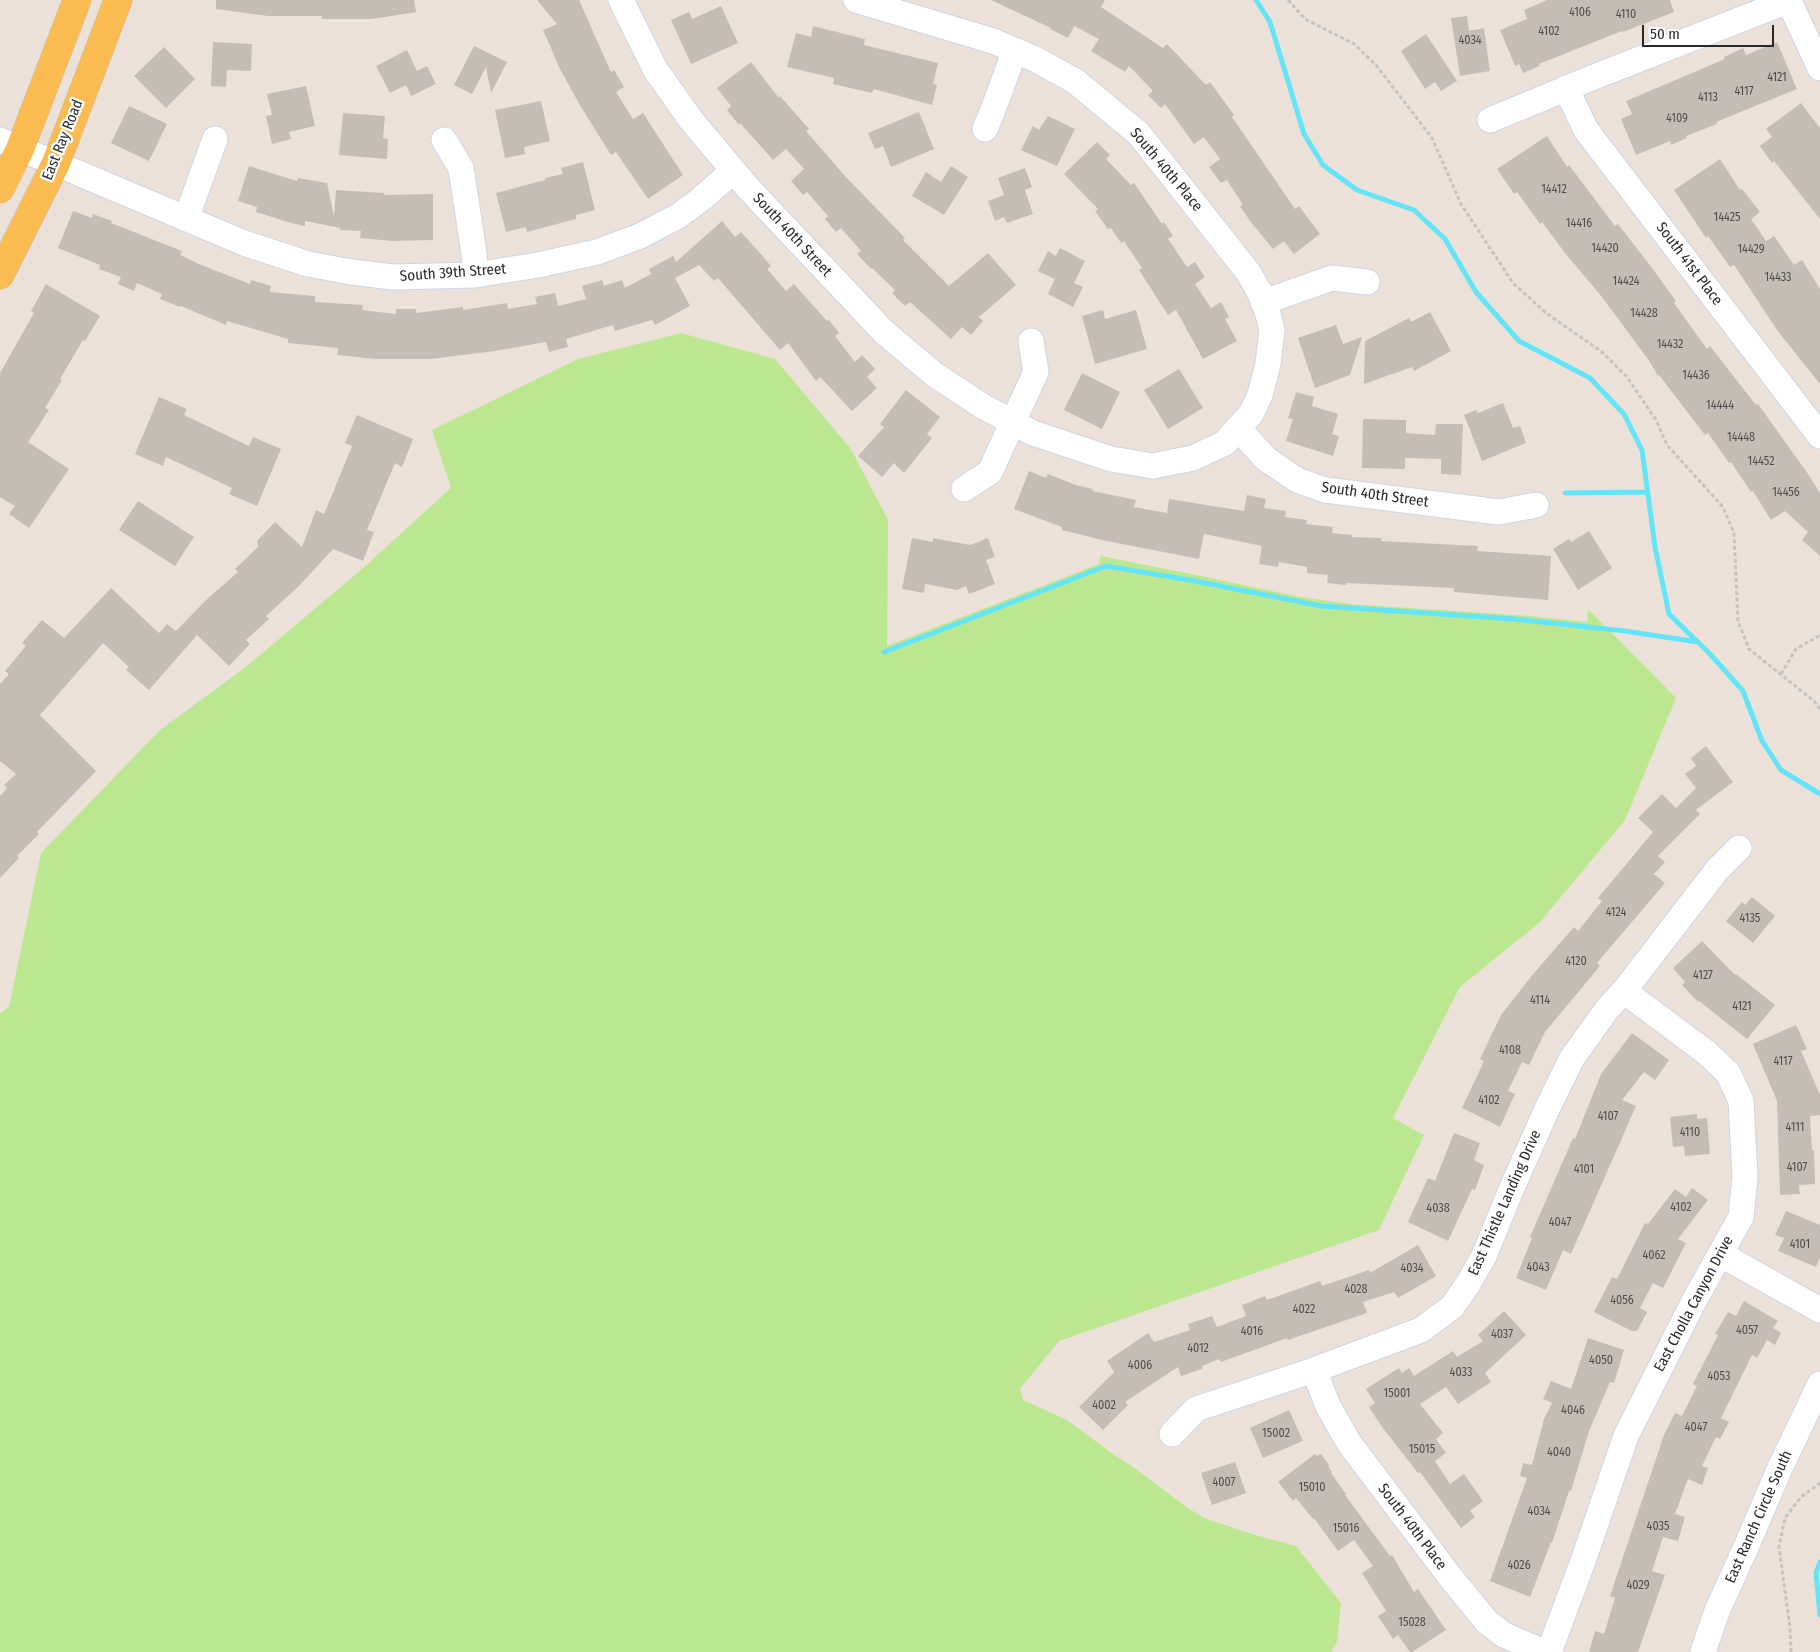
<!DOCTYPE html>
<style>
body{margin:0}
#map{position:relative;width:1820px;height:1652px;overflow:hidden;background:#ece1d9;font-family:"Fira Sans Condensed",sans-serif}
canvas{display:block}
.scale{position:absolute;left:1642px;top:25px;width:132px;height:22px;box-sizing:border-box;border:2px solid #292929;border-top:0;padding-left:6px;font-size:15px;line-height:18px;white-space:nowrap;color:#292929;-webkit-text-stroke:4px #fff;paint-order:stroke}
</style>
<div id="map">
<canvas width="1820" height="1652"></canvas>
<div class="scale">50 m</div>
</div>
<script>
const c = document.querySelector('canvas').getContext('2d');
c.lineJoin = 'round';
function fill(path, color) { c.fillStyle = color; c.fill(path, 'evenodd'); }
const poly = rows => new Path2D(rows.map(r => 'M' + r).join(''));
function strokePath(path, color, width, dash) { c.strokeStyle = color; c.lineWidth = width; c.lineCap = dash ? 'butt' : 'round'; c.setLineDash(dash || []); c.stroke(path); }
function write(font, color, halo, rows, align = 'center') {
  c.font = font + ' "Fira Sans Condensed",sans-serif'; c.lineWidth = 4.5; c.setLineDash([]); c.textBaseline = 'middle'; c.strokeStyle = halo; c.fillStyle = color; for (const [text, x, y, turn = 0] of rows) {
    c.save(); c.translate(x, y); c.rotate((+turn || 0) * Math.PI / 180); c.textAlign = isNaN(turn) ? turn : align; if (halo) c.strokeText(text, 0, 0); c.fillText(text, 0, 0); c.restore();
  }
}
fill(poly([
 [681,333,775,359,851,449,888,520,887,646,1099,564,1101,556,1206,577,1300,597,1350,604,1530,616,1587,622,1588,609,1676,698,1625,820,1540,922,1460,987,1393,1118,1424,1135,1379,1230,1059,1341,1020,1389,1023,1400,1067,1420,1114,1455,1132,1466,1185,1506,1204,1518,1255,1535,1296,1546,1341,1603,1337,1642,1331,1652,0,1652,0,1013,9,1007,41,853,160,730,247,666,362,569,451,488,432,430,578,359]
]), '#bbe791');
strokePath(poly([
 [1256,0,1270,22,1304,134,1323,165,1357,190,1414,210,1445,239,1476,292,1519,341,1590,378,1624,414,1642,450,1655,547,1669,614,1710,654,1743,691,1762,741,1781,770,1820,794],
 [1565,493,1648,492],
 [884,652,1106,566,1190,580,1321,606,1514,619,1625,631,1698,642],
 [1820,1562,1816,1573,1820,1615]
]), '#64e4f7', 5);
fill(poly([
 [216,0,414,0,416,12,372,19,322,19,322,16,268,16,216,9],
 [537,0,579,0,611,72,614,70,624,87,616,92,633,119,643,113,683,175,648,199,616,152,611,155,581,107,560,69,543,30,557,24],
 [991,0,1105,0,1101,7,1163,48,1167,44,1206,85,1210,82,1234,115,1232,117,1295,209,1299,206,1320,234,1294,254,1284,241,1273,249,1250,221,1240,206,1243,205,1227,180,1221,183,1209,167,1220,159,1204,137,1194,144,1165,104,1161,108,1148,95,1153,91,1129,66,1125,72,1091,51,1099,39,1074,26,1068,38,1050,29,1051,28],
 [1547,0,1670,0,1674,12,1623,32,1622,31,1539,64,1540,66,1523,73,1519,64,1515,66,1500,30,1527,19,1524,10],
 [721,6,738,43,691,64,671,20,689,12,692,19],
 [1467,16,1469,31,1484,28,1490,71,1460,76,1451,18],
 [813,26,865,39,864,45,938,63,933,84,937,85,932,105,874,89,872,93,833,84,834,78,787,67,796,33,811,37],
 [1426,34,1457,81,1441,91,1435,82,1425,89,1401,51],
 [213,42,252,44,251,71,227,70,226,87,211,86],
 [1777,42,1797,89,1716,122,1717,124,1686,136,1687,138,1671,145,1670,141,1636,155,1621,119,1632,114,1626,101,1725,59,1724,57,1743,48,1746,55],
 [474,46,507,62,491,93,486,67,472,94,454,85],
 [164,47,195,79,166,108,134,76],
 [407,50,417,71,427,66,436,84,411,96,406,85,390,93,376,66],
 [751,62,779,98,780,96,809,129,806,131,844,175,905,238,903,240,949,286,988,253,1016,285,979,317,983,321,971,335,962,327,951,339,910,302,905,306,892,293,895,290,872,268,871,269,857,254,861,251,841,228,836,232,825,219,828,216,807,192,803,195,791,181,804,169,786,149,773,160,740,123,739,125,727,110,731,106,717,88],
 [306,86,315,126,289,132,291,139,272,144,266,116,272,115,267,94],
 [541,101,550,141,524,147,525,154,505,158,495,110],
 [1801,103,1820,128,1820,219,1774,161,1772,163,1760,146,1772,137,1766,129],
 [129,106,167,124,149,161,111,143],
 [919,112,934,149,891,167,883,146,875,149,868,133],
 [343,113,385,116,383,138,388,139,387,159,339,155],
 [1048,116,1075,129,1057,166,1021,150,1033,126,1039,130],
 [1547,136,1567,167,1569,165,1615,226,1618,224,1652,268,1676,301,1674,303,1707,349,1710,346,1756,405,1758,404,1808,474,1820,493,1820,556,1802,540,1808,532,1785,511,1771,520,1753,491,1751,492,1731,462,1729,463,1708,433,1705,435,1659,375,1658,376,1650,362,1602,297,1565,253,1542,222,1540,224,1517,192,1514,194,1497,169],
 [1097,142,1110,155,1106,159,1131,185,1134,183,1162,224,1164,222,1173,236,1168,239,1187,267,1195,262,1205,277,1195,284,1211,308,1221,302,1229,317,1225,319,1237,341,1203,359,1176,310,1168,315,1139,270,1142,268,1124,241,1121,243,1111,228,1108,229,1095,211,1098,209,1064,174],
 [1720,159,1740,190,1742,189,1760,212,1751,219,1766,241,1774,236,1794,265,1802,260,1820,289,1820,384,1777,330,1734,265,1730,267,1708,236,1706,238,1674,190],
 [583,162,595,210,576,215,576,219,527,232,526,227,506,232,496,193,545,180,545,178,563,174,561,168],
 [249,166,297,181,298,178,327,183,334,216,336,190,384,193,384,195,433,194,433,240,392,241,360,238,361,231,340,230,340,228,305,221,305,226,291,223,256,212,257,207,238,201],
 [951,166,968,177,944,215,912,196,926,172,941,182],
 [1025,168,1032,187,1025,190,1033,214,1007,223,1004,217,995,221,988,201,1004,195,998,178],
 [73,211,92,218,93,214,112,221,111,223,182,251,180,255,199,264,250,284,251,280,271,286,270,292,315,296,315,302,363,305,362,310,396,314,396,309,416,309,416,313,463,307,463,310,507,303,508,309,537,304,535,297,555,293,558,306,586,299,582,286,602,280,604,286,622,280,625,288,651,274,649,269,673,256,676,262,722,221,735,237,741,232,759,252,771,266,767,269,786,291,794,284,827,321,829,320,839,333,835,336,855,362,862,355,875,369,867,377,877,388,852,411,820,377,816,381,788,343,780,350,718,278,714,281,699,265,675,278,690,306,655,325,652,320,615,331,613,325,566,339,568,347,549,352,546,342,495,351,430,359,376,359,337,355,338,348,288,343,288,339,227,321,226,325,181,306,180,307,160,299,162,294,137,283,134,291,118,284,121,277,99,269,100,265,58,248],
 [1060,248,1085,261,1074,283,1083,287,1073,307,1048,294,1055,279,1038,271,1048,251,1056,256],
 [46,284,100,316,85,341,83,340,60,379,62,380,45,408,49,410,28,442,69,469,29,528,9,514,15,506,0,497,0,373,34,313,31,311],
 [1103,310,1105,319,1136,310,1147,349,1095,364,1082,316],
 [1430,312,1451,351,1414,371,1412,367,1364,384,1365,341,1409,318,1411,322],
 [1336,325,1343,344,1362,337,1350,375,1315,388,1298,338],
 [1179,369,1203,408,1168,429,1144,390],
 [1082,373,1120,392,1102,429,1064,410],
 [906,390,940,417,927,434,932,438,904,473,894,463,882,477,858,456,884,427,880,424],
 [1296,392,1314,397,1312,406,1338,414,1332,434,1339,436,1333,456,1286,441,1293,419,1288,418],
 [159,397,187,409,184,415,249,446,253,437,281,449,257,506,229,494,232,488,166,457,163,466,135,454],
 [1503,403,1513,428,1520,426,1526,443,1482,461,1464,415,1476,410,1478,413],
 [357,415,413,439,402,467,395,463,367,530,374,532,363,561,333,549,299,586,266,616,269,619,246,640,250,644,229,666,197,635,149,690,126,670,129,667,103,643,40,715,96,771,37,832,39,834,17,856,19,858,0,878,0,796,7,788,4,785,16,774,0,761,0,684,9,674,5,671,26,646,22,643,42,620,64,638,111,588,159,633,167,624,176,631,205,601,238,572,235,569,258,547,257,541,275,522,302,547,316,510,324,514,352,446,345,443],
 [1363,419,1406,420,1406,433,1435,435,1436,424,1463,424,1461,475,1441,474,1441,459,1405,458,1405,469,1362,468],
 [1029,471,1046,478,1048,474,1076,485,1093,489,1092,491,1136,500,1134,507,1167,513,1169,499,1244,511,1247,495,1266,499,1264,508,1286,511,1285,517,1307,520,1306,524,1333,527,1332,533,1352,535,1352,537,1382,538,1381,541,1478,546,1477,551,1551,556,1548,600,1454,592,1454,588,1347,583,1346,585,1327,583,1328,575,1307,573,1307,567,1279,562,1278,567,1259,564,1262,546,1204,534,1199,559,1102,540,1062,530,1062,527,1014,509],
 [138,501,194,537,175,566,119,530],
 [1589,531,1612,568,1578,590,1553,549,1569,539,1571,542],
 [912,538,933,542,933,538,970,545,988,538,995,557,986,560,995,584,969,594,966,586,957,590,925,584,924,593,902,589],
 [1706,746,1733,782,1696,810,1700,814,1658,856,1665,862,1654,874,1665,883,1597,963,1600,966,1545,1032,1529,1065,1522,1062,1508,1091,1515,1094,1500,1127,1462,1108,1484,1061,1480,1059,1501,1015,1534,973,1574,927,1578,931,1602,901,1598,898,1653,832,1638,818,1662,794,1676,808,1696,788,1685,774,1696,766,1691,758],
 [1752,897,1775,916,1753,943,1726,921,1742,902,1745,905],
 [1702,941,1735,975,1736,974,1775,1005,1747,1039,1699,1001,1698,1002,1682,985,1685,982,1673,968],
 [1796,1025,1807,1049,1801,1051,1820,1095,1820,1115,1810,1116,1812,1150,1814,1150,1815,1184,1799,1185,1800,1194,1780,1195,1777,1101,1753,1044],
 [1632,1033,1669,1060,1655,1080,1644,1072,1622,1100,1636,1106,1571,1254,1563,1250,1546,1290,1516,1278,1532,1238,1530,1237,1573,1138,1575,1139,1601,1074],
 [1697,1114,1697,1119,1707,1118,1710,1154,1685,1156,1684,1146,1673,1147,1670,1117],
 [1454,1133,1480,1143,1474,1160,1484,1165,1475,1190,1472,1189,1448,1241,1408,1222,1428,1178,1435,1181],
 [1692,1188,1708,1200,1678,1239,1686,1243,1663,1288,1653,1283,1640,1308,1647,1312,1637,1331,1632,1331,1594,1312,1612,1277,1617,1279,1645,1223,1648,1224,1675,1189,1686,1197],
 [1786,1211,1820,1225,1820,1257,1816,1267,1778,1251,1784,1238,1775,1235],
 [1418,1245,1436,1276,1398,1298,1394,1292,1363,1302,1367,1313,1288,1340,1287,1338,1221,1362,1219,1359,1202,1366,1202,1369,1181,1376,1178,1367,1125,1402,1128,1405,1103,1430,1079,1407,1114,1372,1107,1361,1148,1333,1154,1342,1190,1330,1188,1324,1212,1316,1217,1327,1246,1316,1242,1305,1265,1296,1267,1300,1320,1281,1322,1286,1369,1270,1370,1273],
 [1744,1301,1778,1321,1773,1328,1781,1333,1775,1345,1767,1340,1757,1358,1752,1355,1721,1418,1729,1422,1720,1439,1716,1437,1702,1466,1708,1468,1702,1485,1688,1479,1675,1514,1685,1517,1678,1541,1663,1537,1652,1571,1665,1575,1638,1652,1589,1652,1595,1631,1604,1634,1615,1598,1610,1596,1664,1435,1675,1413,1682,1416,1697,1386,1693,1384,1718,1335,1715,1334,1728,1312,1736,1316],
 [1504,1311,1526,1335,1485,1373,1491,1382,1458,1404,1446,1387,1420,1404,1443,1433,1436,1439,1446,1453,1435,1461,1450,1484,1464,1474,1483,1501,1470,1511,1475,1517,1461,1528,1420,1472,1418,1473,1382,1427,1369,1407,1375,1403,1366,1389,1399,1368,1402,1373,1409,1368,1414,1376,1453,1351,1457,1357,1483,1341,1478,1335],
 [1588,1338,1624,1350,1614,1383,1610,1382,1589,1431,1571,1491,1569,1491,1552,1543,1551,1542,1530,1597,1490,1581,1527,1478,1520,1476,1523,1463,1532,1465,1544,1419,1552,1403,1543,1399,1551,1381,1571,1389],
 [1289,1410,1303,1441,1263,1458,1250,1428],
 [1315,1454,1317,1456,1321,1454,1329,1465,1328,1466,1332,1472,1331,1473,1346,1494,1345,1495,1390,1556,1392,1555,1414,1592,1418,1589,1446,1630,1412,1652,1410,1652,1398,1635,1393,1639,1378,1616,1386,1611,1362,1573,1373,1566,1354,1540,1338,1551,1314,1518,1313,1519,1296,1498,1293,1501,1278,1482],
 [1235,1462,1246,1493,1212,1505,1201,1473]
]), '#c4bdb5');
const minor = poly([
 [621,0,655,69,691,120,748,188,884,332,935,375,984,407,1033,433,1111,459,1153,466,1193,458,1225,443,1238,428,1266,459,1297,480,1325,490,1499,512,1536,505],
 [856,0,993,41,1035,59,1075,81,1139,134,1248,272,1259,291,1268,314,1272,330,1268,364,1260,395,1251,414,1238,428],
 [1789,1,1820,68],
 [1566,88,1586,130,1820,436],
 [1490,120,1594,77,1790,0],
 [985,129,993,110,1015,50],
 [0,140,244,243,308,264,351,272,393,277,475,275,538,265,597,252,640,236,678,216,700,200,733,171],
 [444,140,461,168,474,253,475,275],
 [186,219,215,139],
 [1264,302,1332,278,1367,282],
 [964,489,990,472,1005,439,1036,372,1031,341],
 [1720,1254,1820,1310],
 [1314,1370,1328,1406,1349,1443,1451,1578,1487,1622,1504,1635,1544,1652],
 [1172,1434,1196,1409,1314,1370,1421,1330,1452,1307,1468,1284,1484,1256,1511,1190,1547,1109,1572,1058,1608,1008,1624,991,1717,870,1739,848],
 [1549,1652,1583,1561,1626,1436,1694,1301,1741,1217,1745,1177,1741,1101,1728,1073,1707,1053,1624,991],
 [1703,1652,1717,1611,1747,1545,1779,1470,1820,1384]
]);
const major = poly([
 [0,189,20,149,77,0],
 [0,275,56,163,118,0]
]);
strokePath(minor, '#ced5e3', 27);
strokePath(major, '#c3c3c3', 29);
strokePath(poly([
 [1288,0,1305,19,1354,44,1376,65,1432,138,1461,204,1513,283,1546,313,1602,352,1627,377,1656,420,1667,445,1723,507,1734,533,1738,621,1749,649,1814,701,1820,709],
 [1781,674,1796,649,1820,635],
 [1791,1652,1790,1628,1779,1547,1785,1518,1801,1497,1820,1483]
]), '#c3c3c3', 3, [4, 2.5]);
strokePath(minor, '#fff', 25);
strokePath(major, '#fabb50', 28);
write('12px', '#504e4c', null, [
 ["4106",1580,13],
 ["4110",1626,15],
 ["4102",1549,32],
 ["4034",1470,41],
 ["4121",1777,78],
 ["4117",1744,92],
 ["4113",1708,98],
 ["4109",1677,119],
 ["14412",1554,190],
 ["14425",1727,218],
 ["14416",1579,224],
 ["14420",1605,249],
 ["14429",1751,250],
 ["14433",1778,278],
 ["14424",1626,282],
 ["14428",1644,314],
 ["14432",1670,345],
 ["14436",1696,376],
 ["14444",1720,406],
 ["14448",1741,438],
 ["14452",1761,462],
 ["14456",1786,493],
 ["4124",1616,913],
 ["4135",1750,919],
 ["4120",1576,962],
 ["4127",1703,976],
 ["4114",1540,1001],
 ["4121",1742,1007],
 ["4108",1510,1051],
 ["4117",1783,1062],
 ["4102",1489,1101],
 ["4107",1608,1117],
 ["4111",1795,1128],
 ["4110",1690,1133],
 ["4107",1797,1168],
 ["4101",1584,1170],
 ["4102",1681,1208],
 ["4038",1438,1209],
 ["4047",1560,1223],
 ["4101",1800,1245],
 ["4062",1654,1256],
 ["4043",1538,1268],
 ["4034",1412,1269],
 ["4028",1356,1290],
 ["4056",1622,1301],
 ["4022",1304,1310],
 ["4057",1747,1331],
 ["4016",1252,1332],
 ["4037",1502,1335],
 ["4012",1198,1349],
 ["4050",1601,1361],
 ["4006",1140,1366],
 ["4033",1461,1373],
 ["4053",1719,1377],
 ["15001",1397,1394],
 ["4002",1104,1406],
 ["4046",1573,1411],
 ["4047",1696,1428],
 ["15002",1276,1434],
 ["15015",1422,1450],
 ["4040",1559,1453],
 ["4007",1224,1483],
 ["15010",1312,1488],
 ["4034",1539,1512],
 ["4035",1658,1527],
 ["15016",1346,1529],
 ["4026",1519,1566],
 ["4029",1638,1586],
 ["15028",1412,1623]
]);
write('15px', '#292929', '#fff', [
 ["East Ray Road",63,140,-68],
 ["South 40th Place",1166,170,50],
 ["South 40th Street",792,235,47],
 ["South 41st Place",1689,264,53],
 ["South 39th Street",453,273,-4],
 ["South 40th Street",1375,495,8],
 ["East Thistle Landing Drive",1505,1203,-66],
 ["East Cholla Canyon Drive",1694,1304,-62],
 ["East Ranch Circle South",1759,1517,-66],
 ["South 40th Place",1412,1527,53]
]);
</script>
